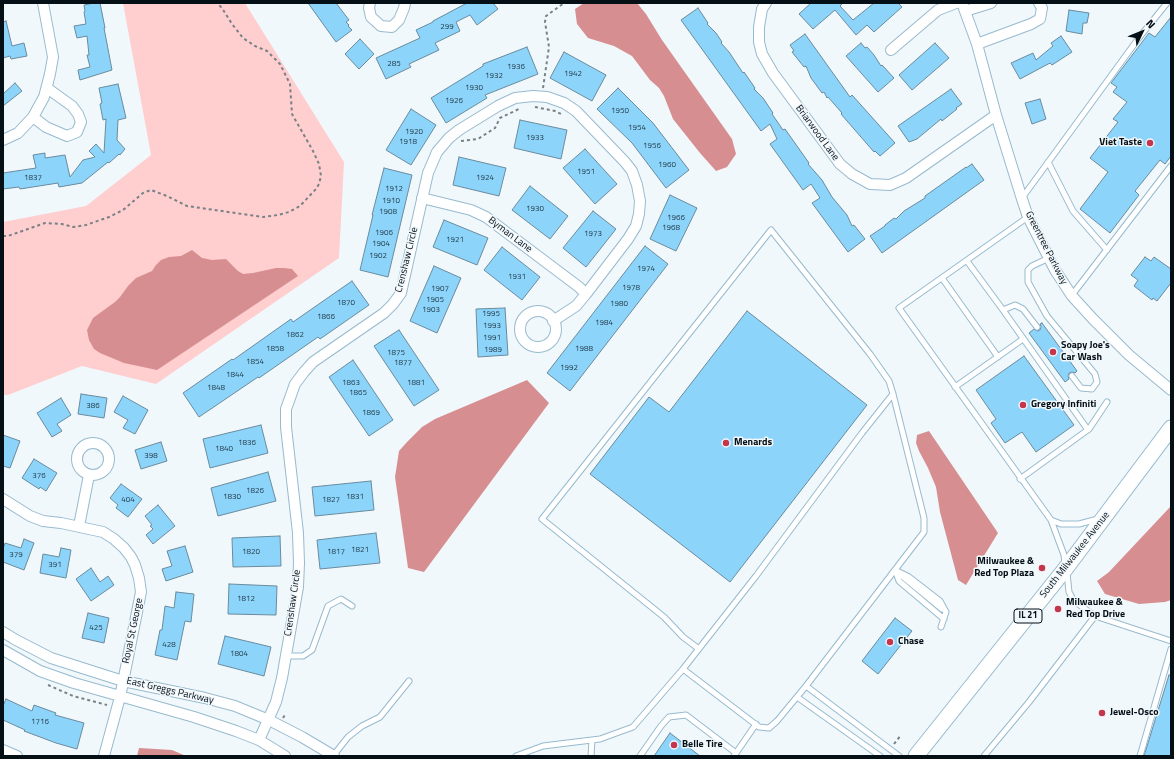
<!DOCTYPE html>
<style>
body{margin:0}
#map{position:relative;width:1174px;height:759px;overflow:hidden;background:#f1f8fc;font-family:"Titillium Web",sans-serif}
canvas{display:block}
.frame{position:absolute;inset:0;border:4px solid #040f16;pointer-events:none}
.north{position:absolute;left:1122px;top:12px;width:40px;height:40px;-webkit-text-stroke:3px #f1f8fc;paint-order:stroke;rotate:47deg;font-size:11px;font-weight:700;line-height:16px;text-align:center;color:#040f16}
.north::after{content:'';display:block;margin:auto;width:14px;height:18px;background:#040f16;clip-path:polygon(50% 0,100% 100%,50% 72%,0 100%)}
</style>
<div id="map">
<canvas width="1174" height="759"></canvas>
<div class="frame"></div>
<div class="north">N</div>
</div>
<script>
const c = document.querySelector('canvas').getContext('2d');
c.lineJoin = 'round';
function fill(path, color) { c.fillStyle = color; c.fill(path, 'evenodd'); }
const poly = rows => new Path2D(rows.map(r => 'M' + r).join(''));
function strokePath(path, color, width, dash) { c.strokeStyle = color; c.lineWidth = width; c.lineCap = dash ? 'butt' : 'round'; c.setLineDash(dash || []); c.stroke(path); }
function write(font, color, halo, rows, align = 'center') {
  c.font = font + ' "Titillium Web",sans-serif'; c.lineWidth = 3; c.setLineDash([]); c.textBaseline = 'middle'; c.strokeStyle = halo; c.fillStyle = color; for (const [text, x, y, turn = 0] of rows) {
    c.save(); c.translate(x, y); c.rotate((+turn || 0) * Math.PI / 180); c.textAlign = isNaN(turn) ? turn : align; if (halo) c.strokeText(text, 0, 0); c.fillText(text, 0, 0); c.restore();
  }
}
fill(poly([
 [123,3,245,3,344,162,339,258,156,384,82,366,8,395,3,395,3,222,86,206,151,155]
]), '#ffcecf');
fill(poly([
 [584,3,637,3,646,14,662,40,732,139,736,154,727,167,716,171,700,153,673,119,664,96,659,88,650,80,632,56,614,46,588,38,577,24,575,9],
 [192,250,202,258,212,260,226,259,238,271,243,274,253,273,276,268,284,268,292,269,298,276,157,370,124,363,100,353,94,349,89,340,87,330,93,318,115,302,120,297,128,286,136,278,152,271,156,265,161,260,169,257,181,256],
 [527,380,549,403,424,572,408,568,395,477,399,451,407,442,422,427,435,419],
 [929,431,998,533,966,585,958,580,940,512,936,487,928,468,919,451,916,443,917,435],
 [1171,506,1171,600,1165,602,1139,604,1105,594,1097,581,1109,572],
 [139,748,172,750,186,756,137,756]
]), '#d78e90');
const building = poly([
 [94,3,100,3,105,28,104,28,112,70,80,80,78,70,90,67,87,55,89,55,87,36,77,38,74,26,86,24,84,12,85,11,84,5,94,3],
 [308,3,336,3,349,20,346,22,349,25,348,26,352,30,336,42,308,3],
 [467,3,493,3,498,9,477,25,470,15,456,22,460,31,435,43,439,50,409,64,411,67,386,79,376,58,420,38,416,30,433,22,433,21,467,3],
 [811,3,843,3,840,6,853,20,874,3,898,3,902,7,874,32,867,25,856,35,835,10,813,29,799,14,811,3],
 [698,8,708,23,707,24,716,33,722,42,721,43,729,52,743,73,744,72,755,88,754,89,763,98,773,113,772,114,783,130,785,129,809,163,808,164,822,180,832,197,847,215,852,226,854,225,865,239,848,252,812,203,820,198,811,184,803,190,770,144,777,139,770,124,761,131,681,20,698,8],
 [1069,10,1089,13,1087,23,1083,23,1082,34,1066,31,1069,10],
 [1171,17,1171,156,1165,164,1160,160,1135,191,1139,195,1110,233,1080,209,1108,172,1090,158,1118,122,1113,119,1127,102,1113,92,1117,87,1111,83,1149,33,1155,37,1171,17],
 [6,21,12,46,24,43,27,56,11,59,10,56,3,58,3,22,6,21],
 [805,34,850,97,852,95,895,143,880,156,875,151,874,152,841,114,842,113,828,97,827,98,824,92,822,93,811,78,806,66,804,67,792,52,794,51,790,45,805,34],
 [1061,36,1072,52,1052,65,1050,63,1020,79,1011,63,1033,53,1036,60,1053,46,1051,43,1061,36],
 [360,39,374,54,359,69,345,54,360,39],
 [861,43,865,48,867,47,874,55,881,66,882,65,894,78,878,92,846,56,861,43],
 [935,43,949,58,912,90,899,75,935,43],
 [527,47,538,74,485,95,487,98,446,123,431,98,483,66,483,64,527,47],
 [564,52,606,75,592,101,550,78,564,52],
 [15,83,22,91,3,106,3,94,15,83],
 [118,84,126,118,118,120,117,140,125,149,120,155,119,154,109,163,108,162,82,183,59,187,58,183,20,189,19,187,3,189,3,173,36,168,33,155,45,153,45,158,65,155,70,177,83,160,95,157,89,151,96,144,104,153,106,119,103,120,100,104,102,103,99,88,118,84],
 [618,88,653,123,689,170,666,188,632,143,597,109,618,88],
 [951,89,962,104,956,108,957,109,942,121,941,119,917,139,909,142,898,126,951,89],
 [1040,99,1046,119,1032,124,1025,103,1040,99],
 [411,109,436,125,411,165,386,150,411,109],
 [520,120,567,130,561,159,514,148,520,120],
 [585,149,617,184,595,204,563,168,585,149],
 [459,157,506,168,499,196,453,185,459,157],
 [972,164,984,180,882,253,870,236,885,226,885,225,894,218,896,219,904,211,925,198,925,196,966,167,966,168,972,164],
 [384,168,412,175,388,277,360,270,373,215,372,215,384,168],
 [530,186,568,216,550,239,512,210,530,186],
 [670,195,697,208,676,251,650,239,670,195],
 [593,211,616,229,586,267,563,248,593,211],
 [444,220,488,238,477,265,433,247,444,220],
 [645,246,668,264,570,391,547,373,645,246],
 [502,247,540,277,522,300,484,270,502,247],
 [1145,257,1151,261,1154,257,1171,269,1171,283,1157,301,1153,298,1152,300,1134,286,1138,280,1131,275,1145,257],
 [434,266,461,278,437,333,410,321,434,266],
 [352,281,369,305,320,339,318,337,259,378,258,377,199,417,183,393,232,359,233,360,291,319,293,322,352,281],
 [505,308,508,355,478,357,476,309,505,308],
 [747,311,867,405,730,582,590,474,649,397,669,412,747,311],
 [1042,323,1077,371,1075,373,1072,372,1069,373,1068,376,1069,379,1065,382,1029,333,1034,329,1037,331,1040,330,1041,327,1040,324,1042,323],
 [399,330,439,390,414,406,374,346,399,330],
 [1024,356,1074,425,1036,452,1022,432,1005,443,991,423,996,419,976,390,1024,356],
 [353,360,393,420,369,436,329,377,353,360],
 [81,394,107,398,104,418,78,414,81,394],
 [123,396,148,410,135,434,123,428,128,420,114,412,123,396],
 [61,398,71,415,57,424,62,431,52,437,37,413,61,398],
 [261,425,268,453,210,468,203,439,261,425],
 [3,435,20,441,10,468,3,466,3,435],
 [161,442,167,461,141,469,135,450,161,442],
 [34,459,57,473,46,491,40,487,39,489,22,478,34,459],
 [268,472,276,501,218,516,211,488,268,472],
 [371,481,374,510,315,516,312,487,371,481],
 [121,484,142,499,128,517,116,508,118,505,110,498,121,484],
 [158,505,175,526,153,544,146,535,153,529,150,526,152,525,145,516,158,505],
 [376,533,380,563,320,569,317,540,376,533],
 [280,536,281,566,233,567,232,538,280,536],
 [24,539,34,543,24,570,3,562,3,549,5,543,21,548,24,539],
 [185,546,193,572,166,581,162,569,172,566,167,551,185,546],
 [61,548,71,550,66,578,40,573,43,554,59,557,61,548],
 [91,568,100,582,108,576,114,585,91,601,76,579,91,568],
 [229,584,277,586,276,615,228,614,229,584],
 [176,592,194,594,191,622,185,621,177,660,155,655,160,630,162,630,165,606,174,608,176,592],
 [88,613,109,618,104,643,82,638,88,613],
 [895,618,912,631,878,674,862,661,895,618],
 [225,636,271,647,264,676,218,664,225,636],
 [1169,675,1171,676,1171,756,1144,756,1169,675],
 [6,699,32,711,34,705,56,713,55,715,84,723,77,749,56,743,24,731,25,730,3,720,3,706,6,699],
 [670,733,700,756,654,756,670,733]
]);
fill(building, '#8cd4fa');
strokePath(building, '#698b9d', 1);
const lane = poly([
 [1048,162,1073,211,1107,250],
 [1022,198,1138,39,1167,3],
 [1028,217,899,308,1051,520,1064,555,1065,563],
 [1049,258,1032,266,1028,270,1028,282,1047,316,1095,374,1097,382,1092,389,1081,388,1072,376],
 [967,261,1003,310,1015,305,1023,309,1037,327],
 [942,278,998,357],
 [1072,295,1171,166],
 [1003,310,1088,430],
 [955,387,1023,339],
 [1020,479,1089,429,1107,402],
 [1051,520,1061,524,1079,524,1098,519],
 [895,570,909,577,940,601,946,612,941,627],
 [895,570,899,581,944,619],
 [1067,573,1069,592,1074,601,1095,616,1171,641],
 [902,576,942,609],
 [285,656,303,656,312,650,328,606,341,599,352,606],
 [683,669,756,576,862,433,893,394],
 [806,686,899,756],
 [797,697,880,756],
 [333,756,348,737,362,726,380,717,409,681],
 [516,756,543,746,600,739,633,727,683,669,759,727,769,728,777,721,806,686,924,532,924,518,893,394,889,381,870,354,771,230,542,519,664,617,683,637,699,649],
 [591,756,592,740],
 [640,756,661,726,669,717,686,715,736,753],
 [734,756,756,724],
 [984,756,1029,702,1095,616],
 [1140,756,1171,649]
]);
const street = poly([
 [370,3,369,8,371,17,381,26,392,27,399,20,404,8,405,3],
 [766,3,762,9,759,27,759,42,762,54,773,73,840,164,852,174,870,184,890,185,906,178,996,115],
 [962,3,977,44,996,115,1022,199,1028,217,1055,270,1072,296,1093,319,1129,355,1171,390],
 [965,11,991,3],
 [977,44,1031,24,1040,19,1042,8,1039,3],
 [891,50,938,10,956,3],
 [33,117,46,127,67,136,77,132,81,122,78,114,72,106,47,88],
 [3,140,18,133,33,117,44,97,50,74,53,57,43,3],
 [422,198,471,210,486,217,579,287,586,294],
 '520 329a18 18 0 1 1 36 0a18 18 0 1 1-36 0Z',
 '77 459a16 16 0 1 1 32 0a16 16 0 1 1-32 0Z',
 [3,499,30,516,43,521,61,523,103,532,114,539,124,548,131,557,135,565,139,578,141,592,120,697,104,756],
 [79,526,89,475],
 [3,632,16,640,51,658,123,681,205,698,235,706,269,720,302,737,334,756],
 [3,650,40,671,74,683,194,717,236,731,259,740,285,756],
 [259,740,276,702,282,678,298,587,299,563,298,533,286,427,286,409,290,398,295,384,304,372,313,362,384,313,393,304,401,293,428,173,437,152,449,138,459,130,498,106,515,98,533,96,547,97,564,103,576,111,625,162,632,171,637,185,640,201,639,214,636,226,628,239,586,294,576,306,553,321],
 [3,750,17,756]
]);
const primary = poly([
 [916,756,1066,568,1171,428]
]);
strokePath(lane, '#97bace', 7);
strokePath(street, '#97bace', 12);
strokePath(primary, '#97bace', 17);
strokePath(poly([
 [543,88,549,47,545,22,546,16,564,3],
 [535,107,555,111,563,115],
 [461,141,478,139,495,128,500,118,521,108],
 [3,236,8,236,45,223,62,224,73,227,86,225,109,217,123,210,143,193,151,190,167,196,187,206,263,217,278,215,289,212,300,206,316,189,319,184,321,176,319,164,313,151,292,114,290,84,280,64,267,51,255,46,243,38,232,24,222,8,217,3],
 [48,685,73,696,107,705],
 [283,718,286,713],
 [894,744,901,735]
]), '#788186', 2, [3, 3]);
strokePath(lane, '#fff', 5);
strokePath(street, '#fff', 10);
strokePath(primary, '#fff', 15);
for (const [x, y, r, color] of [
 [1150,143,4,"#c5354b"],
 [1053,352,4,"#c5354b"],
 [1023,405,4,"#c5354b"],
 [726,443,4,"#c5354b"],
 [1042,568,4,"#c5354b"],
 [1058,609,4,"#c5354b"],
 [890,642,4,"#c5354b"],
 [1102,713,4,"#c5354b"],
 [674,745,4,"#c5354b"]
]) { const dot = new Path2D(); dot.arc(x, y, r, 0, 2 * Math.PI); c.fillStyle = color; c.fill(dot); strokePath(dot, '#f1f8fc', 1.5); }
write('8px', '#26404f', null, [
 ["299",447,27],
 ["285",394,64],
 ["1936",516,67],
 ["1942",573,74],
 ["1932",494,76],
 ["1930",474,88],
 ["1926",454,101],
 ["1950",620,111],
 ["1954",637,128],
 ["1920",414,132],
 ["1933",535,138],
 ["1918",408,142],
 ["1956",652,146],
 ["1960",667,165],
 ["1951",586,172],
 ["1837",33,178],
 ["1924",485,178],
 ["1912",394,189],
 ["1910",391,201],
 ["1930",535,209],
 ["1908",388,212],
 ["1966",676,218],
 ["1968",671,228],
 ["1906",384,233],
 ["1973",593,234],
 ["1921",455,240],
 ["1904",381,244],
 ["1902",378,256],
 ["1974",646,269],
 ["1931",517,277],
 ["1978",631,288],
 ["1907",440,289],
 ["1905",435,300],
 ["1870",346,303],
 ["1980",619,304],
 ["1903",431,310],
 ["1995",491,314],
 ["1866",326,317],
 ["1984",604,323],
 ["1993",492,326],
 ["1862",295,335],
 ["1991",492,338],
 ["1858",275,349],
 ["1988",584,349],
 ["1989",493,350],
 ["1875",396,353],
 ["1854",255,362],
 ["1877",403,363],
 ["1992",569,368],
 ["1844",235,375],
 ["1863",351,383],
 ["1881",416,383],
 ["1848",216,388],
 ["1865",358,393],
 ["386",93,406],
 ["1869",371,413],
 ["1836",247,443],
 ["1840",224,449],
 ["398",151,456],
 ["376",39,476],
 ["1826",255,491],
 ["1830",232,497],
 ["1831",355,497],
 ["404",128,500],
 ["1827",331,500],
 ["1821",360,550],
 ["1820",251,552],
 ["1817",336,552],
 ["379",16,555],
 ["391",55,565],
 ["1812",246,599],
 ["425",96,628],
 ["428",169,645],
 ["1804",239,654],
 ["1716",40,722]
]);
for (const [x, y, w] of [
 [1028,616,28]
]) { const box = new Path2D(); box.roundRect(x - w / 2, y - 7, w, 14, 3); c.fillStyle = '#f1f8fc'; c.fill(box); strokePath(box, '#040f16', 1); }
write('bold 9px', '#040f16', null, [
 ["IL 21",1028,616]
]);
write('10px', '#040f16', '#f1f8fc', [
 ["Briarwood Lane",817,133,54],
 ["Byman Lane",510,235,37],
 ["Greentree Parkway",1046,248,63],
 ["Crenshaw Circle",407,260,-76],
 ["South Milwaukee Avenue",1075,555,-52],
 ["Crenshaw Circle",293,603,-82],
 ["Royal St George",133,631,-78],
 ["East Greggs Parkway",170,691,13]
]);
write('bold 10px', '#040f16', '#f1f8fc', [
 ["Viet Taste",1142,143,"right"],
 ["Soapy Joe's",1061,346],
 ["Car Wash",1061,358],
 ["Gregory Infiniti",1031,405],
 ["Menards",734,443],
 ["Milwaukee &",1034,562,"right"],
 ["Red Top Plaza",1034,574,"right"],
 ["Milwaukee &",1066,603],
 ["Red Top Drive",1066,615],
 ["Chase",898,642],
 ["Jewel-Osco",1110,713],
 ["Belle Tire",682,745]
], 'left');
</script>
